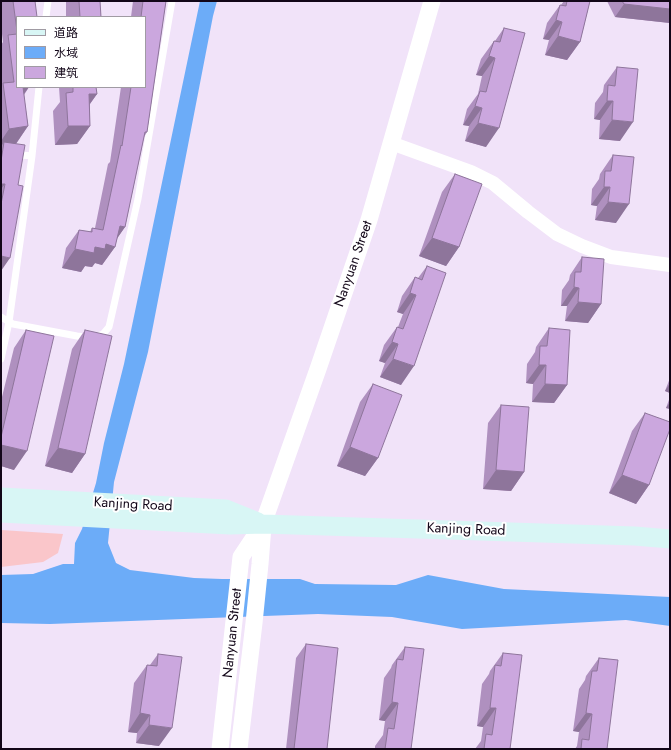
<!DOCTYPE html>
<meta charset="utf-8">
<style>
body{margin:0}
#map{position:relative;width:671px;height:750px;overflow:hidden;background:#f1e3f9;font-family:Jost,"Noto Sans SC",sans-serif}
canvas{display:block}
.frame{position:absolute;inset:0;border:2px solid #120618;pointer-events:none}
.legend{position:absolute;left:16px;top:16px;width:130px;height:72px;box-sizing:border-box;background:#fff;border:1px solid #a09ba3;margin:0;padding:5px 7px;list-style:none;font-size:12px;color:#120618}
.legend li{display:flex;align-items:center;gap:8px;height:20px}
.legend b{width:20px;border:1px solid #a09ba3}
</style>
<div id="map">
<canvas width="671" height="750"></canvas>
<div class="frame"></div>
<ul class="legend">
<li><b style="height:5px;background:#d8f6f5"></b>道路</li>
<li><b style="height:11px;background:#6cacf8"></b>水域</li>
<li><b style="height:11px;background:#cba7de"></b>建筑</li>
</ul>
</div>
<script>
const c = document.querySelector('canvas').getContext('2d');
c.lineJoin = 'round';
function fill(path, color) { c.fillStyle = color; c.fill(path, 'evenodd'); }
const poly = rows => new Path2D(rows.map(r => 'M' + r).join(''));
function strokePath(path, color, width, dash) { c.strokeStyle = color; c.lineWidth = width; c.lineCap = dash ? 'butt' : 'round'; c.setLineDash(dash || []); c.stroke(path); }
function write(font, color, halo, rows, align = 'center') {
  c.font = font + ' Jost,sans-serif'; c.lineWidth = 4; c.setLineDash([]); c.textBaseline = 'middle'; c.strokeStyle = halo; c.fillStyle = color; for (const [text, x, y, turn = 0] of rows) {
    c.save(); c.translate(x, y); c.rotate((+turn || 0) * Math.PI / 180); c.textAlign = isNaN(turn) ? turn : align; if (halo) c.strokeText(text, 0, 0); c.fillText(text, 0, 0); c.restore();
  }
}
fill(poly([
 [1,530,63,534,58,553,43,562,1,567]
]), '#fac6ca');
fill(poly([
 [200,1,217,1,213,16,148,352,114,482,108,543,116,563,130,570,194,578,222,579,300,579,315,584,396,585,428,575,504,589,670,597,670,626,626,620,462,629,392,617,318,614,50,624,1,623,1,575,33,574,63,564,74,564,75,543,82,529,96,483,104,443,124,364]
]), '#6cacf8');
strokePath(poly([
 [46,17,48,1],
 [1,153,32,156],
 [1,317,13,324,77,336,92,338,103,334,109,327,138,199,172,1],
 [1,359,9,322,32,156,39,87]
]), '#fff', 7);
strokePath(poly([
 [391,143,471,172,493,183,528,212,557,234,582,246,611,257,670,265]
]), '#fff', 14);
strokePath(poly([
 [220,749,241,557,263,524,318,369,369,220,432,1],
 [239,749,254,623,260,564,263,526]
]), '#fff', 17);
strokePath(poly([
 [1,497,226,509,258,522],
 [1,513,230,525,263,524,635,536,670,539]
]), '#d8f6f5', 19);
fill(poly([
 [1,1,35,1,17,17,17,87,29,87,24,95,28,126,16,144,1,271,1,45,3,42,1,26],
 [66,1,100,1,101,17,66,17],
 [133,1,166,1,147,132,144,137,125,227,117,238,115,247,102,265,95,263,92,267,85,266,81,272,62,268,66,248,79,230,90,232,92,228,95,228,108,164,110,162,121,87,145,87,145,17,131,17],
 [564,1,590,1,580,42,567,60,545,55,549,40,543,39,547,23,560,5,561,5],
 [607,1,670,1,670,23,615,17],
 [504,28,486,147,465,141,469,126,463,125,467,109,478,94,482,76,476,75,481,59,494,41,495,41],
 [617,67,620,141,599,139,600,120,594,119,595,103,603,92,604,85],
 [59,87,96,87,97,94,90,104,90,126,77,144,55,145,53,111,60,102],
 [613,155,616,223,595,220,597,206,591,205,592,189,599,179,600,174],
 [455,174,459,247,446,266,419,256,442,192],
 [582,257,601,304,588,323,565,321,567,306,561,306,562,290,569,280,570,275],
 [427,266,401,385,380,377,385,363,379,361,384,345,397,327,398,327,403,314,397,312,402,296,415,277,418,278],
 [549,328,567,385,554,403,532,402,533,384,526,383,527,364,535,352,536,347],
 [26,330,14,470,1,466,1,401,14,348],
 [85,330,85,454,72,473,45,466,72,349],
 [670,378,670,393,665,391],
 [373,384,378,458,365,476,337,466,360,402],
 [670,397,670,409,666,408],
 [501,405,524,472,511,491,483,489,488,423],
 [645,413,649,485,636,504,609,493,632,431],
 [306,644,327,749,286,749,296,658],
 [405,647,411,749,375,749,375,746,383,735,385,721,379,720,384,678,391,668,392,665],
 [503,653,510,749,475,749,481,741,483,727,477,726,482,684,489,674,490,671],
 [158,654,159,746,136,743,137,733,128,732,134,683,147,665,150,665],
 [599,658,607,749,575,749,577,746,579,732,573,731,579,689,585,680,586,676]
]), '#af90bf');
fill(poly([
 [624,4,670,9,670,23,615,17],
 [556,20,562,22,549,40,543,39],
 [558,36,580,42,567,60,545,55],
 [489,56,495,58,482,76,476,75],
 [18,87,29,87,21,98],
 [89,94,97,94,84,112],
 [607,101,613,101,600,120,594,119],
 [475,106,482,108,469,126,463,125],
 [612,120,633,122,620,141,599,139],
 [478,123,499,128,486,147,465,141],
 [28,126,15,145,4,142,1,147,1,141,9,129],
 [68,126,90,126,77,144,55,145],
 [1,184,5,184,1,189],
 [604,187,610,187,597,206,591,205],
 [608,202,629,204,616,223,595,220],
 [120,226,125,227,112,246,115,247,102,265,95,263,92,267,85,266,81,272,62,268,75,249,95,247],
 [432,238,459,247,446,266,419,256],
 [1,256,10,258,1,271],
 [574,287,579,288,567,306,561,306],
 [410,293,416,295,403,314,397,312],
 [578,302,601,304,588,323,565,321],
 [392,342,398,344,385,363,379,361],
 [393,359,414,366,401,385,380,377],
 [539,365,546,365,533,384,526,383],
 [670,383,670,393,665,391],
 [545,384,567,385,554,403,532,402],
 [670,402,670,409,666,408],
 [1,445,27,451,14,470,1,466],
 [350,447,378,458,365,476,337,466],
 [58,448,85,454,72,473,45,466],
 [496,470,524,472,511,491,483,489],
 [622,475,649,485,636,504,609,493],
 [392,702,398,703,385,721,379,720],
 [490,708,496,708,483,727,477,726],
 [140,713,150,715,137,733,128,732],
 [586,713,592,714,579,732,573,731],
 [149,725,172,728,159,746,136,743]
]), '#8e759b');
const building = poly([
 [13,1,35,1,37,17,17,17,17,31,13,1],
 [79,1,100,1,101,17,80,17,79,1],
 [143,1,166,1,147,132,145,132,125,227,120,226,115,247,106,244,105,249,95,247,94,253,75,249,79,230,92,232,92,228,103,230,121,145,122,146,131,87,145,87,145,17,141,17,143,1],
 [567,1,590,1,580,42,558,36,562,22,556,20,560,5,566,6,567,1],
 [622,1,670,1,670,9,624,4,622,1],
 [504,28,525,33,499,128,478,123,482,108,475,106,480,91,486,92,495,58,489,56,494,41,500,42,504,28],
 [17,34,17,87,23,87,28,126,9,129,3,83,14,82,8,35,17,34],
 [617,67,638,69,633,122,612,120,613,101,607,101,608,85,615,86,617,67],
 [73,87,96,87,97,94,89,94,90,126,68,126,66,93,73,92,73,87],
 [4,142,25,145,18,185,23,186,10,258,1,256,1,204,5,184,1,184,1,161,4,142],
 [613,155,634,157,629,204,608,202,610,187,604,187,605,171,611,171,613,155],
 [455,174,482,184,459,247,432,238,455,174],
 [582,257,604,259,601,304,578,302,579,288,574,287,575,272,581,272,582,257],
 [427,266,446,273,414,366,393,359,398,344,392,342,397,327,403,329,416,295,410,293,415,277,422,280,427,266],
 [549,328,570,330,567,385,545,384,546,365,539,365,540,346,547,346,549,328],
 [26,330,54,336,27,451,1,445,1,437,26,330],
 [85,330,112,336,85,454,58,448,85,330],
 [373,384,402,395,378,458,350,447,373,384],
 [501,405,529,407,524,472,496,470,501,405],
 [645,413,670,422,670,429,649,485,622,475,645,413],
 [306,644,338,648,327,749,294,749,306,644],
 [405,647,424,649,411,749,385,749,388,728,394,729,398,703,392,702,397,659,403,660,405,647],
 [503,653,522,655,510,749,484,749,486,734,492,735,496,708,490,708,495,665,501,666,503,653],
 [158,654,182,657,172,728,149,725,150,715,140,713,147,665,157,666,158,654],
 [599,658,618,660,607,749,581,749,582,739,589,740,592,714,586,713,592,671,597,671,599,658]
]);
fill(building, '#cba7de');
strokePath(building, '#8e759b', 1);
write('14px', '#120618', '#fff', [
 ["Nanyuan Street",354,264,-71],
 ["Kanjing Road",133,505,3],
 ["Kanjing Road",466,530,2],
 ["Nanyuan Street",233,633,-84]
]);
</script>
